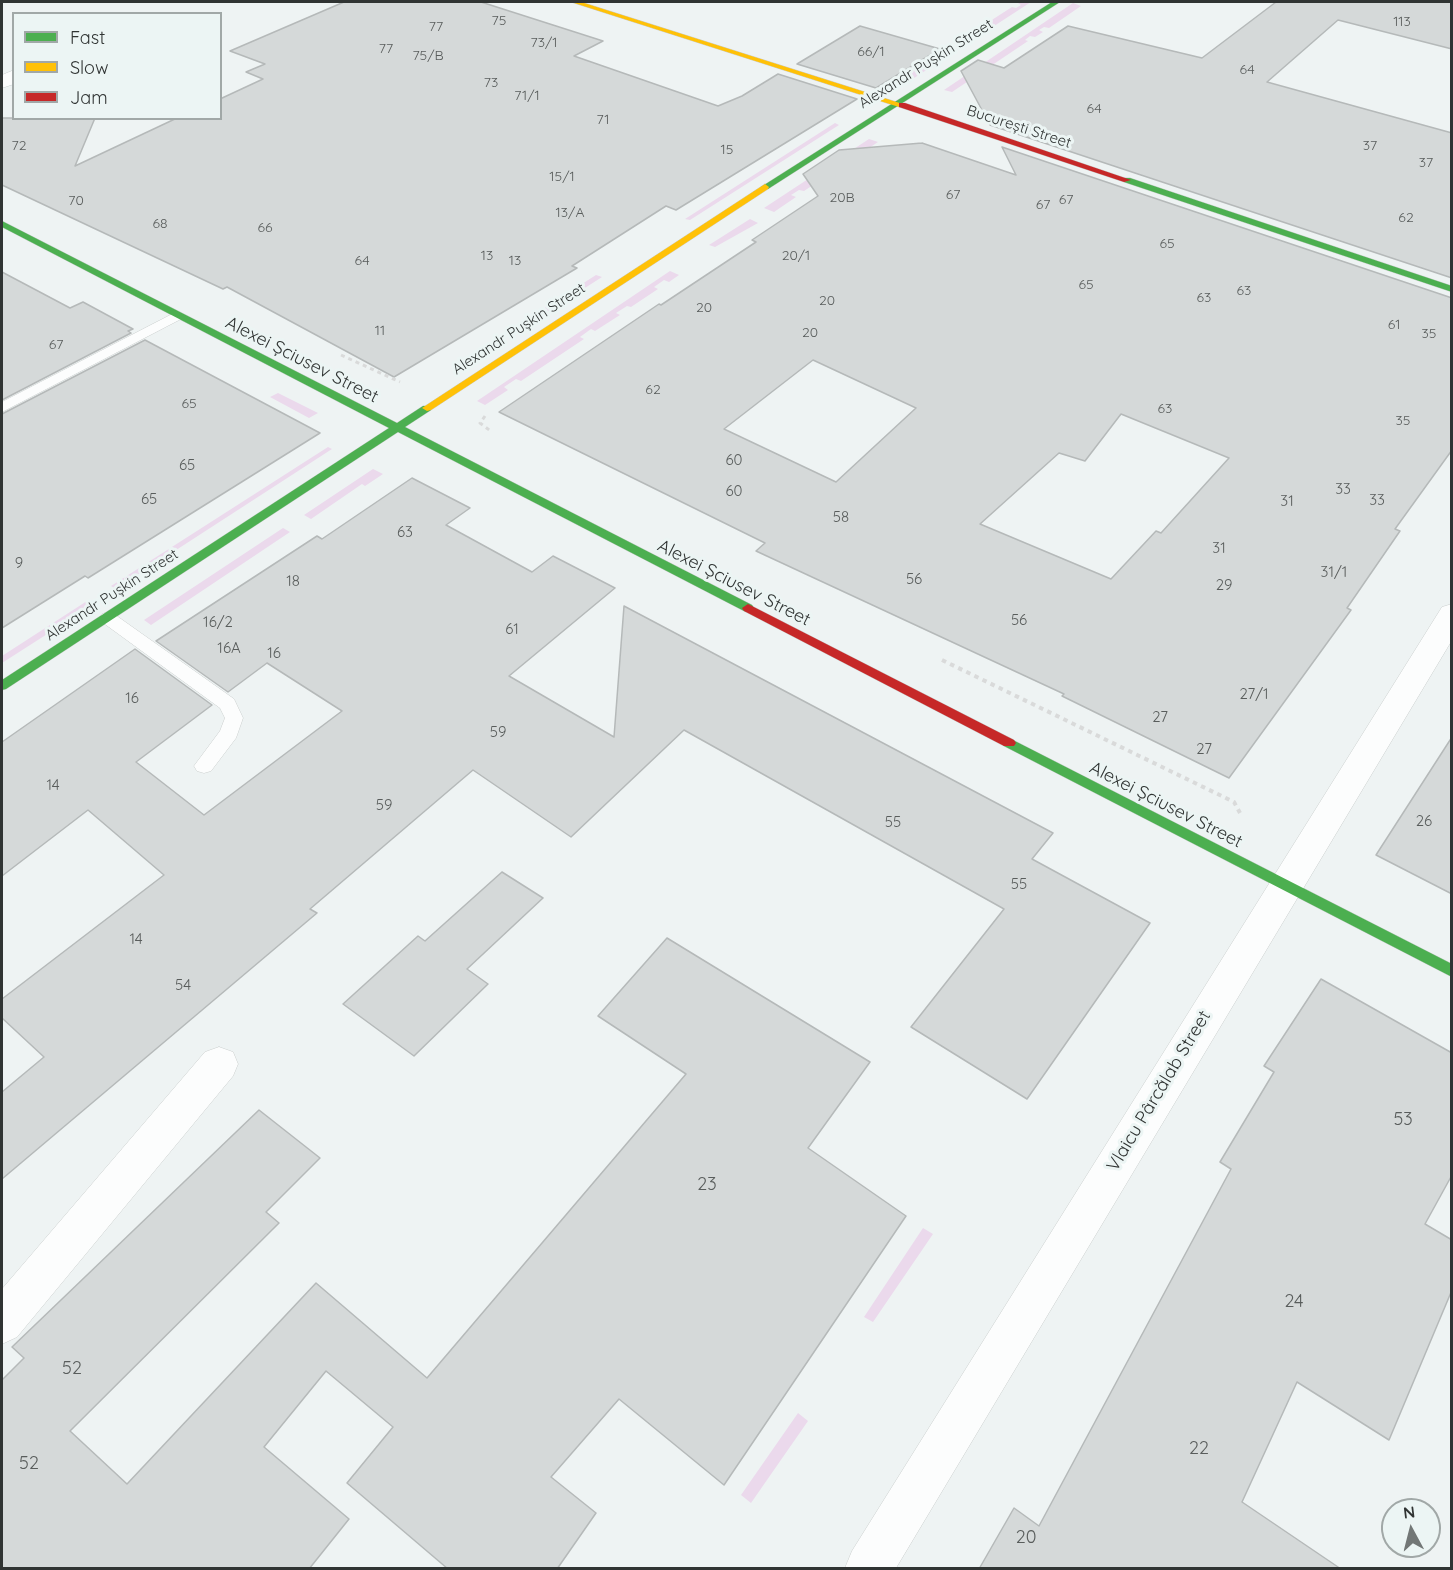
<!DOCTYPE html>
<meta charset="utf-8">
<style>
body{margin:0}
#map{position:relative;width:1453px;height:1570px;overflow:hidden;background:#eef3f3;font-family:Quicksand,sans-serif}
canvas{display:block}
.frame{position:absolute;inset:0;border:3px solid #303433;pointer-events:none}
.legend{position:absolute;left:12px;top:12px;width:210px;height:108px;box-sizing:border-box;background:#ecf5f4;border:2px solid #a1a8a7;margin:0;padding:8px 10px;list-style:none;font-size:18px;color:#303433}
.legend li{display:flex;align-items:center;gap:12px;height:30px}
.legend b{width:30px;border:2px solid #a1a8a7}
.north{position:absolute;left:1381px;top:1498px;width:60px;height:60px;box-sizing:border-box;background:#ecf5f4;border:2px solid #a1a8a7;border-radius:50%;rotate:353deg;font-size:16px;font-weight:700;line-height:24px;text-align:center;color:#303433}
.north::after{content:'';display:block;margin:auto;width:21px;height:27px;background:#727776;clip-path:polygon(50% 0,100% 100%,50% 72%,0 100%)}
</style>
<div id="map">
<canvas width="1453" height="1570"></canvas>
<div class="frame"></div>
<ul class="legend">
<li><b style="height:8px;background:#4caf50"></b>Fast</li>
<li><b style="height:8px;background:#ffc107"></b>Slow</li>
<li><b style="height:8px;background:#c62828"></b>Jam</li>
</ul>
<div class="north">N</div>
</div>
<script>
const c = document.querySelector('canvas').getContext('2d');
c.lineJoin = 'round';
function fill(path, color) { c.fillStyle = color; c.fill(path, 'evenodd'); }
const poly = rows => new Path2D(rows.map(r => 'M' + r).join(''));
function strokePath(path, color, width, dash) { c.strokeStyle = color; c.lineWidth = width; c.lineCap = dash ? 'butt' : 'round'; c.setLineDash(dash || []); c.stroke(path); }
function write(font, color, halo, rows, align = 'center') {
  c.font = font + ' Quicksand,sans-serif'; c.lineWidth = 6; c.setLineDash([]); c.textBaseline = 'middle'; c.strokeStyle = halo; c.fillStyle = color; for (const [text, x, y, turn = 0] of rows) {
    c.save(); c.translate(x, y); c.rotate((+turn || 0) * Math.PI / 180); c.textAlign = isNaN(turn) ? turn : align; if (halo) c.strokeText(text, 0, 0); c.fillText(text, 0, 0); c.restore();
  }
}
fill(poly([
 [1020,2,1031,2,911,80,903,77,927,62,931,63,938,59,934,57,952,46,956,47,962,43,959,41,977,30,981,31,988,27,984,25,1012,7,1016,8,1021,5,1018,3],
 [1073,3,1081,6,1049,28,1044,27,1039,30,1043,32,1035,37,1030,36,1025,40,1028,41,952,92,944,90],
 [835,123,839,125,690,220,685,219],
 [869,139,878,142,804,191,799,190,791,195,796,197,774,212,764,208],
 [750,219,758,223,715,247,709,245],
 [670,271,679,275,669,282,664,280,654,287,658,289,631,307,627,306,616,313,620,315,595,331,591,329,580,337,584,339,521,381,516,379,504,387,508,390,485,405,477,401],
 [596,275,602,277,546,313,540,311],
 [278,393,318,413,309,418,270,397],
 [328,447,332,449,116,589,111,586],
 [373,469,383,474,365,486,362,484,311,519,304,515],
 [283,528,290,532,151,625,144,620],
 [87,601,94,604,2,663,2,656],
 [923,1228,933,1234,873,1322,864,1317],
 [798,1413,808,1421,751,1503,741,1495]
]), '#ebd9ec');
const building = poly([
 [344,2,481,2,603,41,574,56,718,106,742,96,778,74,857,99,676,210,666,206,572,266,577,268,394,377,227,287,223,289,2,185,2,118,95,118,75,166,177,118,220,118,220,99,263,79,246,72,265,64,230,51,344,2],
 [1276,2,1452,2,1452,49,1338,20,1267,82,1452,133,1452,278,990,125,961,71,978,60,1004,68,1068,26,1202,58,1276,2],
 [860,26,940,49,876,88,797,64,860,26],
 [922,143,1016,175,1002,147,1452,298,1452,450,1395,529,1400,531,1347,608,1351,610,1229,778,1062,696,1064,694,756,551,765,543,499,412,659,304,661,305,756,242,752,240,818,196,803,174,839,150,922,143],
 [813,360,916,408,836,482,724,429,813,360],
 [1121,414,1229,458,1161,533,1156,531,1111,579,980,524,1059,453,1085,461,1121,414],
 [2,272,70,308,83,302,133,329,128,331,131,333,2,400,2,272],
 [145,340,320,433,88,578,85,576,2,628,2,414,145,340],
 [412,478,470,508,446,525,532,572,553,556,615,588,509,676,614,737,624,606,1053,833,1032,859,1150,923,1027,1099,911,1027,1004,909,684,730,571,837,473,770,310,909,317,913,2,1179,2,1092,44,1057,2,1018,2,999,164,875,88,810,2,876,2,742,135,649,212,705,136,762,204,815,342,711,267,663,228,692,156,641,317,536,322,539,412,478],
 [1452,737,1452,894,1376,855,1452,737],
 [502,872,543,898,467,969,488,984,414,1056,343,1004,418,936,425,941,502,872],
 [667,938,870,1062,808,1148,906,1216,724,1485,619,1399,551,1477,596,1513,557,1569,448,1569,347,1483,393,1427,326,1371,264,1447,349,1519,309,1569,2,1569,2,1380,24,1358,12,1347,259,1110,320,1158,266,1212,279,1223,70,1431,127,1484,316,1283,427,1378,686,1074,598,1016,667,938],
 [1321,979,1452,1053,1452,1175,1425,1224,1452,1240,1452,1290,1389,1440,1297,1382,1242,1502,1341,1569,979,1569,1014,1508,1039,1526,1231,1169,1220,1162,1274,1072,1264,1066,1321,979]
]);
fill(building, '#d5d9d9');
strokePath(building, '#b5b9b9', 1.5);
const lane = poly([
 [176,312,183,316,181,319,2,412,2,402,176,312],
 [108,612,114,614,234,699,243,718,236,738,211,771,204,773,197,771,194,766,220,731,225,718,220,708,102,622,99,618,102,614,108,612]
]);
const street = poly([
 [14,70,14,84,2,88,2,75,14,70],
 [1452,604,1452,640,896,1568,845,1568,852,1551,1442,607,1452,604],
 [219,1047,233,1052,238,1064,233,1076,17,1337,2,1344,2,1289,205,1052,219,1047]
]);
const fast = poly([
 [1052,2,1060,2,768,189,761,187,1052,2],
 [1124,178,1130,178,1452,286,1452,292,1124,182,1124,178],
 [2,221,397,423,423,406,431,406,431,410,405,427,752,605,754,608,748,612,744,611,398,432,6,689,2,690,2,680,389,428,2,227,2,221],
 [1009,738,1452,964,1452,977,1004,746,1002,743,1004,740,1009,738]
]);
const slow = poly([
 [571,2,581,2,906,105,899,107,571,2],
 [765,184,769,187,768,189,431,410,427,411,422,408,765,184]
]);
const jam = poly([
 [899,103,905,103,1131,180,1124,182,899,107,899,103],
 [748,604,1014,740,1016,743,1014,746,1004,746,744,611,742,608,748,604]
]);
strokePath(lane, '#cbcfce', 1);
strokePath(street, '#cbcfce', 1);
strokePath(fast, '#cbcfce', 1);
strokePath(slow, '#cbcfce', 1);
strokePath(jam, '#cbcfce', 1);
strokePath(poly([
 [341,355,400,382],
 [485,416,480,423,492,432]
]), '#d9dada', 3, [4, 4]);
strokePath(poly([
 [942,660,1234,802,1240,813]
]), '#d9dada', 4, [4.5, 4.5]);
fill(lane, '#fcfdfd');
fill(street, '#fcfdfd');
fill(fast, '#4caf50');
fill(slow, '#ffc107');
fill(jam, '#c62828');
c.fillStyle = '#98799a';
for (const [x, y] of [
 [943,55]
]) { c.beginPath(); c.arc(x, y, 5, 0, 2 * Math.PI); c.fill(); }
write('14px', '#595d5c', null, [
 ["75",499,21],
 ["113",1402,22],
 ["77",436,27],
 ["73/1",544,43],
 ["77",386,49],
 ["66/1",871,52],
 ["75/B",428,56],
 ["64",1247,70],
 ["73",491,83],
 ["71/1",527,96],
 ["64",1094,109],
 ["71",603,120],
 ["72",19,146],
 ["37",1370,146],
 ["15",727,150],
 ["37",1426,163],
 ["15/1",562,177],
 ["67",953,195],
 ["20B",842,198],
 ["67",1066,200],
 ["70",76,201],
 ["67",1043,205],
 ["13/A",570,213],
 ["62",1406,218],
 ["68",160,224],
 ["66",265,228],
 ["65",1167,244],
 ["13",487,256],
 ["20/1",796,256],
 ["64",362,261],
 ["13",515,261],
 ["65",1086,285],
 ["63",1244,291],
 ["63",1204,298],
 ["20",827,301],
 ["20",704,308],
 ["61",1394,325],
 ["11",380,331],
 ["20",810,333],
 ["35",1429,334],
 ["67",56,345],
 ["62",653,390],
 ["65",189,404],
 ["63",1165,409],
 ["35",1403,421]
]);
write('15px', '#303433', '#ecf5f4', [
 ["Alexandr Pușkin Street",926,64,-32],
 ["București Street",1019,127,18],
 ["Alexandr Pușkin Street",519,329,-33],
 ["Alexandr Pușkin Street",112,595,-33]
]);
write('15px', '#595d5c', null, [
 ["60",734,460],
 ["65",187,465],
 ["33",1343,489],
 ["60",734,491],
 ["65",149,499],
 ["33",1377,500],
 ["31",1287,501],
 ["58",841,517],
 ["63",405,532],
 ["31",1219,548],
 ["9",19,563],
 ["31/1",1334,572],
 ["56",914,579],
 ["18",293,581],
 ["29",1224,585],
 ["56",1019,620],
 ["16/2",218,622],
 ["61",512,629],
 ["16A",229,648],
 ["16",274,653],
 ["27/1",1254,694],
 ["16",132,698],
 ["27",1160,717],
 ["59",498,732],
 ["27",1204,749],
 ["14",53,785],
 ["59",384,805],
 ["26",1424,821],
 ["55",893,822],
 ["55",1019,884],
 ["14",136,939],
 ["54",183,985]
]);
write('18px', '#303433', '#ecf5f4', [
 ["Alexei Șciusev Street",302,360,27],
 ["Alexei Șciusev Street",734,583,27],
 ["Alexei Șciusev Street",1166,805,27],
 ["Vlaicu Pârcălab Street",1159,1091,-59]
]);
write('18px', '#595d5c', null, [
 ["53",1403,1120],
 ["23",707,1185],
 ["24",1294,1302],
 ["52",72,1369],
 ["22",1199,1449],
 ["52",29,1464],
 ["20",1026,1538]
]);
</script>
